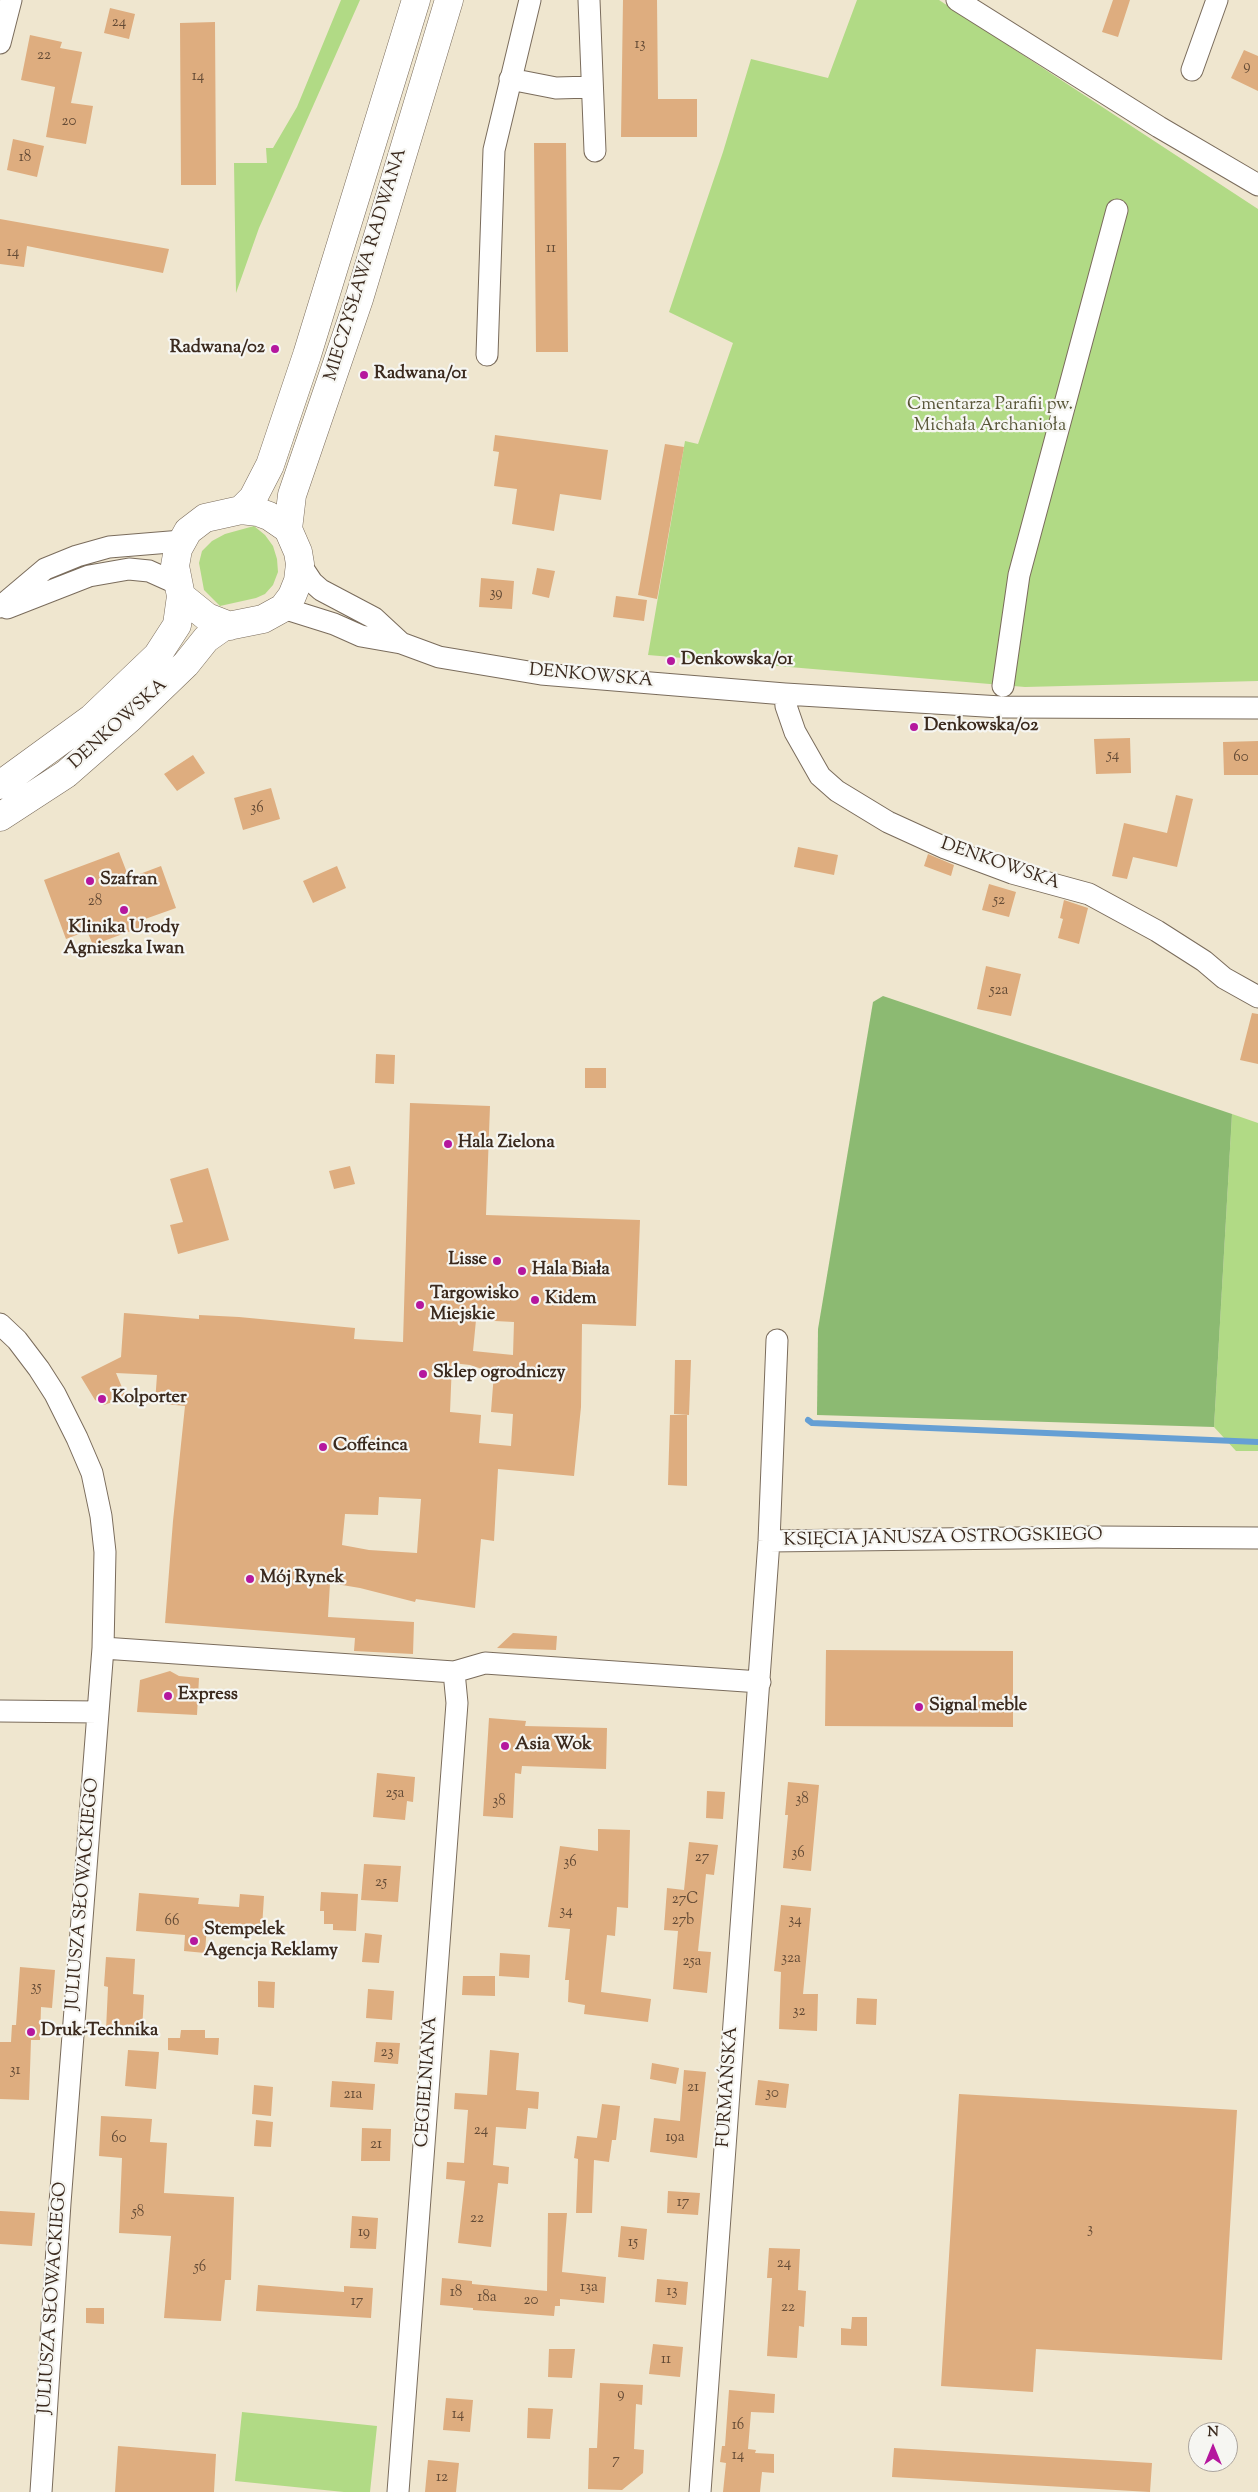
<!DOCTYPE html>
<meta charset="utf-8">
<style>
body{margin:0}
#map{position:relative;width:1258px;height:2492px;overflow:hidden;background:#efe6cf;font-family:"Sorts Mill Goudy",serif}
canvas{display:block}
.north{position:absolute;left:1188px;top:2422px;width:50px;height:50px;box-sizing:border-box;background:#f6f6f2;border:1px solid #aba49d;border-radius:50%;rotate:0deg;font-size:14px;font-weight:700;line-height:20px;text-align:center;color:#3b2a1e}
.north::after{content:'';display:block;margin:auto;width:18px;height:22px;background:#b5179e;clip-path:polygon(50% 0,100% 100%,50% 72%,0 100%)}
</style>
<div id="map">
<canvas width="1258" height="2492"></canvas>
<div class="north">N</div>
</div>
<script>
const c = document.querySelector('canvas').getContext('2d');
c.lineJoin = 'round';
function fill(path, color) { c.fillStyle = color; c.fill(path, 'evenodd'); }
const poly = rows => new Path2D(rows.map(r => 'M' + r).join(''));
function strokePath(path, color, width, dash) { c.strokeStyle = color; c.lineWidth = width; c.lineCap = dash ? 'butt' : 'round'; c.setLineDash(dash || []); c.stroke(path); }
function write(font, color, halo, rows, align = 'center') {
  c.font = font + ' "Sorts Mill Goudy",serif'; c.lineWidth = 4.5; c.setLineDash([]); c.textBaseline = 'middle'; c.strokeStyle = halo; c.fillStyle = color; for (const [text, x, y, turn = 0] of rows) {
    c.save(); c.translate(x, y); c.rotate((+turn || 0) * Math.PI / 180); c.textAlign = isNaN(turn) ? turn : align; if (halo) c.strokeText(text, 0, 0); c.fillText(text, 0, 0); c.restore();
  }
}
fill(poly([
 [341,0,360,0,259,228,236,293,234,163,267,163,266,148,273,148,297,107],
 [857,0,939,0,1258,209,1258,681,1025,687,648,655,685,441,698,444,733,343,669,312,723,152,751,59,828,78],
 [254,526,265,535,273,546,277,559,278,572,273,585,265,594,256,598,220,606,204,590,199,563,202,551,212,541,225,534],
 [1232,1114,1258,1123,1258,1451,1236,1451,1214,1427],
 [242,2412,377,2426,370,2492,344,2492,235,2481]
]), '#b1da85');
fill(poly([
 [883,996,1232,1114,1214,1427,817,1415,818,1329,873,1002]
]), '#8cba72');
strokePath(poly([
 [808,1420,812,1423,1258,1442]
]), '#659fd4', 6);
fill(poly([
 [623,0,657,0,658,99,697,99,697,137,621,137],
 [1113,0,1130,0,1118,37,1102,32],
 [110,8,135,14,129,39,104,33],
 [215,22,216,185,181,185,180,23],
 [30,35,62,42,60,48,82,52,71,103,93,106,86,144,46,137,55,87,21,80],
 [1244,50,1258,56,1258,91,1231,78],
 [13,139,44,146,37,177,7,170],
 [534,143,566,143,568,352,536,352],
 [0,219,169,249,163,273,27,246,24,267,0,264],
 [495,435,608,450,601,500,560,494,554,531,512,524,517,489,494,486,499,452,493,451],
 [665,444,684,447,657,599,638,595],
 [537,568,555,571,549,598,532,594],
 [481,578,514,581,512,609,479,607],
 [616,596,647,600,644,621,613,617],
 [1130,738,1131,773,1096,774,1094,739],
 [1258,741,1258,775,1224,775,1223,742],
 [193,755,205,773,177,791,164,774],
 [271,788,280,819,243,830,234,798],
 [1176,795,1193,799,1177,867,1133,857,1127,879,1112,876,1124,823,1167,833],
 [798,847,838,855,834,875,794,867],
 [119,852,129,878,161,866,176,908,145,919,147,925,93,945,87,931,66,939,44,880],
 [928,854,954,865,951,876,924,866],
 [337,866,346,888,313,903,303,881],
 [989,884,1016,892,1009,917,982,910],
 [1064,900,1088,908,1079,944,1058,938,1063,919,1060,918],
 [986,966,1021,974,1011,1016,977,1009],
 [1252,1013,1258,1014,1258,1064,1240,1060],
 [376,1054,395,1055,394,1084,375,1083],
 [585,1068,606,1068,606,1088,585,1088],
 [410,1103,490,1106,486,1215,640,1220,636,1326,582,1324,581,1407,574,1476,498,1469,494,1541,481,1539,475,1608,416,1599,415,1602,360,1588,330,1583,328,1617,414,1622,413,1654,354,1651,355,1638,165,1623,173,1521,185,1406,155,1403,157,1375,116,1373,126,1397,104,1405,95,1400,81,1377,121,1357,124,1313,199,1319,199,1315,239,1317,355,1328,354,1339,403,1342],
 [476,1320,514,1322,513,1355,473,1351],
 [452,1363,470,1365,494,1373,491,1412,513,1414,511,1446,479,1443,481,1415,450,1412],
 [379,1497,421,1499,417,1553,369,1550,342,1545,345,1514,378,1515],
 [350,1166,355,1184,334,1189,329,1171],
 [208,1168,229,1240,178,1254,170,1225,183,1222,170,1179],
 [675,1360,691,1360,689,1415,674,1414],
 [670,1415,687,1415,687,1486,668,1485],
 [513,1633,557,1636,556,1650,497,1648],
 [826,1650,1013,1651,1013,1727,825,1726],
 [170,1671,179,1676,199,1678,197,1715,137,1712,140,1680],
 [489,1718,526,1721,525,1726,607,1728,606,1769,522,1766,521,1774,515,1773,513,1818,483,1816],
 [377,1773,415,1777,413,1802,407,1801,405,1820,373,1817],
 [788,1782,819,1785,811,1871,783,1868,788,1815,785,1815],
 [707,1791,725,1792,723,1819,706,1818],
 [598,1829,630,1830,628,1908,617,1907,615,1936,607,1935,601,1992,651,1999,648,2022,584,2014,585,2005,568,2002,569,1980,565,1980,570,1929,548,1927,560,1846,598,1851],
 [689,1842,718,1845,714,1875,706,1874,698,1951,711,1952,707,1993,673,1989,678,1931,664,1930,667,1888,684,1890],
 [364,1864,401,1866,398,1902,361,1900],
 [321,1892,358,1894,356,1931,333,1930,333,1924,324,1924,324,1911,320,1911],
 [139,1893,199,1898,198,1904,239,1907,240,1894,264,1896,262,1928,207,1925,205,1953,184,1951,185,1935,136,1931],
 [781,1905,811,1908,803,1994,818,1994,817,2031,779,2029,781,1972,774,1971],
 [365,1933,382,1935,379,1963,362,1962],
 [500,1953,530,1955,529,1978,499,1976],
 [106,1957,135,1959,133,1994,144,1995,142,2032,106,2030,108,1987,104,1986],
 [20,1967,55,1970,52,2008,41,2007,40,2040,31,2040,29,2100,0,2099,0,2042,11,2042,12,2025,16,2025],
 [463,1976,495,1976,495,1996,462,1995],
 [258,1981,275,1982,274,2008,258,2007],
 [368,1989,394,1991,392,2020,366,2018],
 [857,1998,877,1999,876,2025,856,2024],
 [181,2030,205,2030,205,2038,219,2038,218,2055,168,2050,168,2038,180,2038],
 [376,2042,400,2043,398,2064,374,2062],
 [128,2050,159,2052,156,2089,125,2086],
 [490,2050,519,2053,516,2090,539,2092,538,2109,528,2108,526,2129,496,2127,493,2165,509,2167,508,2184,498,2183,491,2247,458,2243,465,2181,446,2179,447,2162,464,2163,468,2110,454,2109,455,2093,487,2095],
 [652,2063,679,2068,676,2084,650,2079],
 [684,2070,706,2072,697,2158,650,2152,654,2118,680,2121],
 [758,2080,789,2084,786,2108,755,2105],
 [332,2081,375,2084,373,2110,330,2107],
 [254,2085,273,2087,271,2116,252,2114],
 [959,2094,1237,2110,1222,2360,1036,2349,1033,2392,941,2386],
 [602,2104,620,2106,616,2140,612,2140,609,2162,594,2160,592,2213,576,2213,578,2159,574,2158,577,2136,597,2138],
 [101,2116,152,2119,150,2142,167,2143,164,2193,234,2197,231,2280,225,2280,221,2321,164,2318,171,2236,119,2233,122,2158,99,2156],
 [256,2120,273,2122,271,2147,254,2146],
 [362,2128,391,2129,390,2161,361,2161],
 [668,2191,700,2193,698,2215,667,2213],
 [0,2211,35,2213,32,2246,0,2244],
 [548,2213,567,2213,562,2272,606,2277,604,2303,560,2299,560,2306,555,2306,554,2316,473,2310,473,2308,440,2305,442,2278,472,2281,472,2284,547,2291],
 [352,2216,378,2218,376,2249,350,2248],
 [621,2226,647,2229,644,2260,618,2257],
 [769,2248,800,2249,798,2290,806,2291,804,2327,799,2326,797,2358,767,2356,772,2278,767,2278],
 [657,2279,688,2282,686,2305,655,2302],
 [258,2285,344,2292,344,2286,373,2288,371,2318,256,2311],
 [86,2308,104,2308,104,2324,86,2323],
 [852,2317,867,2317,867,2346,841,2345,841,2328,851,2329],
 [653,2344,683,2347,680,2377,649,2374],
 [549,2349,575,2349,572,2378,548,2377],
 [600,2383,643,2385,642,2405,636,2404,634,2449,644,2450,643,2473,622,2490,588,2489,589,2448,597,2448],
 [729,2390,775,2394,774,2413,751,2412,748,2449,756,2450,755,2453,774,2454,774,2473,762,2472,760,2492,723,2492,726,2463,720,2462,722,2446,725,2446],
 [446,2398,473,2400,470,2432,443,2430],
 [528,2408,553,2409,550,2439,527,2438],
 [118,2446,216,2454,214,2492,115,2492],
 [894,2448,1152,2463,1150,2492,892,2477],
 [428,2460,459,2463,456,2492,425,2492]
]), '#dead7f');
const street = poly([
 [589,0,595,151],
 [957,0,1159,127,1258,185],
 [0,43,11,0],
 [1192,70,1217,0],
 [510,79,556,88,592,87],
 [487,355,494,150,530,0],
 [300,564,312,582,321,590,374,618,401,643],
 [0,607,45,569,77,556,109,547,182,541],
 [7,608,89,576,129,569,149,571,178,584],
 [283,608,334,624,361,636,401,643,439,657,541,674,785,694,1001,707,1258,708],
 [1003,686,1019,575,1117,210],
 [785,694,786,706,795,732,820,776,837,791,888,822,945,848,1012,873,1089,894,1157,931,1204,961,1224,978,1258,997],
 [0,1324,17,1340,39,1369,55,1394,77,1438,92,1473,101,1516,105,1552,103,1648,60,2203,41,2492],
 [769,1541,1097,1537,1258,1538],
 [103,1648,454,1672,485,1663,760,1682],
 [0,1711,98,1712],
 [398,2492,457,1703,454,1672],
 [700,2492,769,1541,777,1340]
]);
const secondary = poly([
 [241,510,253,498,270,465,307,355,416,0],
 [288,529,292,495,359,299,449,0],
 [0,785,92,718,157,656,177,625,181,596],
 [0,817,66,774,130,718,186,664,206,639,223,627,263,619,283,608,292,596,298,581,300,564,298,552,288,529,269,516,258,512,241,510,205,518,188,531,178,549,175,566,181,596,207,617,230,626]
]);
strokePath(street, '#7a6c5c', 23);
strokePath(secondary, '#7a6c5c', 29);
strokePath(street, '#fff', 21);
strokePath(secondary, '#fff', 28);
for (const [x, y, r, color] of [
 [275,349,5,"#b5179e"],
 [364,375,5,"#b5179e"],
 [671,661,5,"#b5179e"],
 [914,727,5,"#b5179e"],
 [90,881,5,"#b5179e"],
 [124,910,5,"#b5179e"],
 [448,1144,5,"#b5179e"],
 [497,1261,5,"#b5179e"],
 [522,1271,5,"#b5179e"],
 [535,1300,5,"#b5179e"],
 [420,1305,5,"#b5179e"],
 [423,1374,5,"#b5179e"],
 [102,1399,5,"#b5179e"],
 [323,1447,5,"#b5179e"],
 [250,1579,5,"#b5179e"],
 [168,1696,5,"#b5179e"],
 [919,1707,5,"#b5179e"],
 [505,1746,5,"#b5179e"],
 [194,1941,5,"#b5179e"],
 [31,2032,5,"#b5179e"]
]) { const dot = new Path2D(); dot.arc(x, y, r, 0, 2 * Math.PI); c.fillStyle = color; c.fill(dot); strokePath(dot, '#f6f6f2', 2); }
write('15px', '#644b36', null, [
 ["24",119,23],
 ["13",640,45],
 ["22",44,56],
 ["9",1247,67],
 ["14",198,77],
 ["20",69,122],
 ["18",25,158],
 ["11",551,249],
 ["14",13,253],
 ["39",496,594],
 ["54",1113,756],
 ["60",1241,758],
 ["36",257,809],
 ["52",999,901],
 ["28",95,902],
 ["52a",999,991],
 ["25a",395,1794],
 ["38",802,1800],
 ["38",499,1802],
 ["36",798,1854],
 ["27",702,1858],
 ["36",570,1863],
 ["25",381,1883],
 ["27C",685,1900],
 ["34",566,1912],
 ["27b",683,1921],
 ["34",795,1921],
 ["66",172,1922],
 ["32a",791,1959],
 ["25a",692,1962],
 ["35",36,1988],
 ["32",799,2012],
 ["23",387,2053],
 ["31",15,2071],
 ["21",693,2088],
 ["30",772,2094],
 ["21a",353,2095],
 ["24",481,2131],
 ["19a",675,2138],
 ["60",119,2139],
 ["21",376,2145],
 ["17",683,2203],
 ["58",138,2213],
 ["22",477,2219],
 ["3",1090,2230],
 ["19",364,2233],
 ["15",633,2243],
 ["24",784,2264],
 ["56",200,2268],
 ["13a",589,2288],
 ["13",672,2292],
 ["18",456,2293],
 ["18a",487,2298],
 ["20",531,2301],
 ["17",357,2302],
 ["22",788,2308],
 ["11",666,2360],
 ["9",621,2395],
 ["14",458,2415],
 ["16",738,2426],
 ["14",738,2456],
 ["7",616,2461],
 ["12",442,2478]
]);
write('18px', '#3b2a1e', '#f6f6f2', [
 ["MIECZYSŁAWA RADWANA",367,265,-73],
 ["DENKOWSKA",591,677,5],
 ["DENKOWSKA",119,725,-42],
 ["DENKOWSKA",1000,865,19],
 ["KSIĘCIA JANUSZA OSTROGSKIEGO",943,1539,-1],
 ["JULIUSZA SŁOWACKIEGO",84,1894,-85],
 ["CEGIELNIANA",428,2082,-86],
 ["FURMAŃSKA",729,2087,-86],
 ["JULIUSZA SŁOWACKIEGO",54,2298,-86]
]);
write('bold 18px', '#3b2a1e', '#f6f6f2', [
 ["Radwana/02",265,349,"right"],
 ["Radwana/01",374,375],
 ["Denkowska/01",681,661],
 ["Denkowska/02",924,727],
 ["Szafran",100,881],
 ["Klinika Urody",124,929,"center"],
 ["Agnieszka Iwan",124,950,"center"],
 ["Hala Zielona",458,1144],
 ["Lisse",487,1261,"right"],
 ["Hala Biała",532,1271],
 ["Targowisko",430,1295],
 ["Miejskie",430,1316],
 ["Kidem",545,1300],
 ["Sklep ogrodniczy",433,1374],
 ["Kolporter",112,1399],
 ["Coffeinca",333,1447],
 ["Mój Rynek",260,1579],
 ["Express",178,1696],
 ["Signal meble",929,1707],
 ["Asia Wok",515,1746],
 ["Stempelek",204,1931],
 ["Agencja Reklamy",204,1952],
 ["Druk-Technika",41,2032]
], 'left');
write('18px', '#585638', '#f6f6f2', [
 ["Cmentarza Parafii pw.",990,406],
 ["Michała Archanioła",990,427]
]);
</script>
